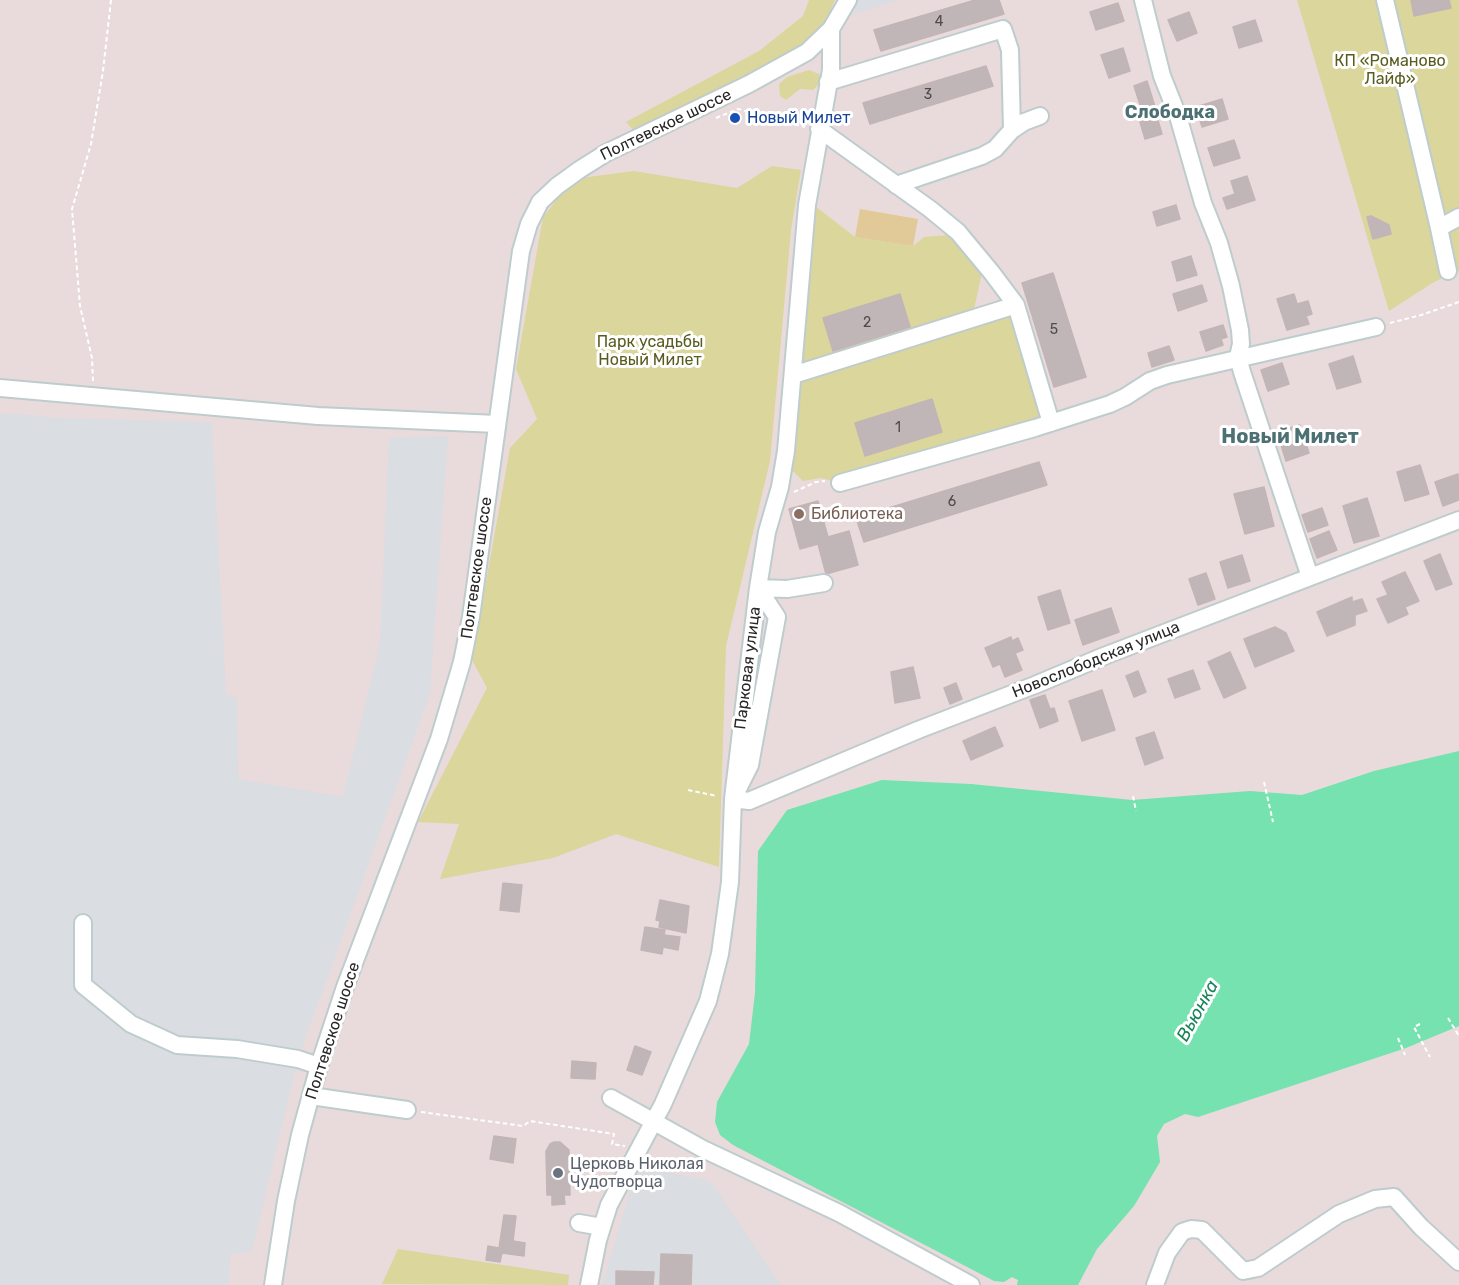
<!DOCTYPE html>
<meta charset="utf-8">
<style>
body{margin:0}
canvas{display:block;background:#e9dadc}
</style>
<canvas width="1459" height="1285"></canvas>
<script>
const c = document.querySelector('canvas').getContext('2d');
c.lineJoin = 'round';
function fill(path, color) { c.fillStyle = color; c.fill(path, 'evenodd'); }
const poly = rows => new Path2D(rows.map(r => 'M' + r).join(''));
function strokePath(path, color, width, dash) { c.strokeStyle = color; c.lineWidth = width; c.lineCap = dash ? 'butt' : 'round'; c.setLineDash(dash || []); c.stroke(path); }
function write(font, color, halo, rows, align = 'center') {
  c.font = font + ' Rubik,sans-serif'; c.lineWidth = 6; c.setLineDash([]); c.textBaseline = 'middle'; c.strokeStyle = halo; c.fillStyle = color; for (const [text, x, y, turn = 0] of rows) {
    c.save(); c.translate(x, y); c.rotate((+turn || 0) * Math.PI / 180); c.textAlign = isNaN(turn) ? turn : align; if (halo) c.strokeText(text, 0, 0); c.fillText(text, 0, 0); c.restore();
  }
}
fill(poly([
 [859,0,897,0,853,15],
 [0,413,63,418,212,422,226,694,237,698,238,779,343,797,380,643,389,438,448,436,430,694,298,1059,252,1251,230,1255,229,1285,0,1285],
 [641,1167,707,1180,714,1186,781,1285,602,1285,631,1188]
]), '#dadde1');
fill(poly([
 [809,0,835,0,824,25,793,52,634,131,626,122,759,51,803,16],
 [1297,0,1459,0,1459,271,1434,282,1389,311],
 [809,70,819,74,822,81,813,90,800,89,786,100,780,96,779,84,787,77],
 [772,166,801,170,791,230,770,461,726,646,719,867,616,834,553,858,440,879,459,824,418,822,487,688,472,660,510,448,537,419,516,369,543,217,573,179,634,171,737,188],
 [815,206,855,237,913,246,924,237,949,235,982,272,972,319,1016,305,1051,423,840,483,821,478,803,481,789,467,801,380],
 [398,1249,569,1275,568,1285,382,1284]
]), '#dbd69b');
fill(poly([
 [860,209,918,219,913,246,855,237]
]), '#e1ca97');
fill(poly([
 [1459,751,1459,1026,1406,1048,1198,1117,1185,1114,1164,1124,1157,1136,1160,1162,1134,1206,1097,1249,1078,1285,1017,1285,1018,1280,1012,1277,1004,1282,994,1281,733,1145,720,1135,715,1122,717,1102,749,1044,755,993,758,851,787,810,882,780,971,784,1132,800,1250,791,1302,795,1374,771]
]), '#75e2af');
const building = poly([
 [975,0,999,0,1004,14,881,51,874,30,975,0],
 [1411,0,1449,0,1451,8,1414,16,1411,0],
 [1118,3,1124,21,1096,30,1090,12,1118,3],
 [1189,12,1197,33,1177,41,1168,20,1189,12],
 [1255,20,1262,41,1239,48,1233,27,1255,20],
 [1123,48,1130,71,1109,78,1101,55,1123,48],
 [986,66,993,86,870,124,863,103,986,66],
 [1147,81,1156,110,1143,114,1134,86,1147,81],
 [1222,99,1228,119,1202,127,1196,107,1222,99],
 [1157,117,1162,134,1145,139,1140,122,1157,117],
 [1234,140,1240,158,1214,166,1208,148,1234,140],
 [1247,176,1255,200,1227,209,1223,198,1235,194,1231,181,1247,176],
 [1176,205,1180,219,1157,226,1153,212,1176,205],
 [1371,216,1389,225,1391,234,1373,239,1367,217,1371,216],
 [1191,256,1197,275,1177,281,1172,262,1191,256],
 [1053,273,1086,377,1054,387,1022,283,1053,273],
 [1202,285,1207,301,1178,311,1173,294,1202,285],
 [900,294,910,327,833,351,823,318,900,294],
 [1294,294,1297,304,1308,301,1312,314,1306,316,1309,324,1287,330,1277,299,1294,294],
 [1223,325,1227,337,1221,339,1223,345,1206,351,1200,332,1223,325],
 [1169,346,1174,360,1152,367,1148,353,1169,346],
 [1353,356,1361,382,1337,389,1329,364,1353,356],
 [1282,363,1289,384,1268,391,1261,370,1282,363],
 [932,399,942,432,865,456,855,423,932,399],
 [1300,425,1309,453,1286,461,1277,432,1300,425],
 [1039,462,1047,485,864,542,856,518,1039,462],
 [1420,465,1429,494,1405,501,1397,472,1420,465],
 [1458,474,1459,500,1443,506,1435,482,1458,474],
 [1264,487,1274,526,1245,534,1234,494,1264,487],
 [1367,498,1379,536,1354,543,1343,506,1367,498],
 [818,501,828,537,849,531,858,565,826,574,818,544,800,549,789,509,818,501],
 [1322,508,1328,525,1308,532,1302,515,1322,508],
 [1329,531,1337,550,1317,558,1310,539,1329,531],
 [1440,554,1452,584,1436,590,1424,561,1440,554],
 [1242,555,1250,581,1228,588,1220,562,1242,555],
 [1405,572,1419,601,1405,607,1408,614,1388,623,1377,599,1388,595,1382,582,1405,572],
 [1206,573,1215,599,1198,605,1189,579,1206,573],
 [1060,590,1070,623,1048,630,1038,597,1060,590],
 [1352,597,1352,602,1362,599,1367,611,1355,615,1355,625,1327,636,1317,612,1352,597],
 [1111,608,1119,632,1083,645,1075,620,1111,608],
 [1275,627,1286,633,1294,651,1255,667,1244,639,1275,627],
 [1011,637,1012,641,1018,638,1023,650,1015,653,1022,670,1005,677,1000,664,993,667,985,648,1011,637],
 [1230,652,1246,688,1224,698,1208,662,1230,652],
 [913,667,920,698,895,703,891,672,913,667],
 [1193,670,1200,689,1175,698,1168,679,1193,670],
 [1138,671,1146,692,1134,697,1126,676,1138,671],
 [956,683,962,699,950,704,944,688,956,683],
 [1102,690,1115,730,1082,741,1069,701,1102,690],
 [1045,695,1050,709,1054,708,1058,721,1040,728,1030,700,1045,695],
 [995,727,1003,746,971,760,963,741,995,727],
 [1154,732,1163,758,1145,765,1136,738,1154,732],
 [503,883,522,885,519,912,500,910,503,883],
 [660,900,689,906,686,933,659,927,660,921,656,920,660,900],
 [645,927,665,930,664,935,680,937,678,950,663,947,662,954,641,950,645,927],
 [635,1046,651,1052,642,1075,627,1070,635,1046],
 [572,1061,596,1063,595,1079,571,1078,572,1061],
 [494,1136,516,1139,513,1163,490,1159,494,1136],
 [554,1142,560,1142,569,1150,570,1195,564,1195,565,1204,552,1205,552,1195,547,1195,546,1151,550,1144,554,1142],
 [504,1215,516,1216,513,1241,525,1243,524,1256,502,1253,500,1262,486,1260,488,1246,499,1248,504,1215],
 [661,1254,692,1255,691,1285,660,1285,661,1254],
 [616,1271,654,1272,653,1285,616,1285,616,1271]
]);
fill(building, '#c1b6b7');
strokePath(building, '#c3b4b6', 1.5);
const minor = poly([
 [1143,0,1162,76,1178,116,1203,203,1219,243,1231,286,1240,330,1241,344,1238,357,1242,372,1310,577],
 [1385,0,1439,228,1459,217],
 [828,82,1003,29,1010,50,1012,130],
 [819,129,930,209,958,232,992,273,1016,305,1051,423],
 [896,185,982,156,995,149,1012,130,1024,122,1040,116],
 [1439,228,1448,271],
 [793,375,1016,305],
 [0,388,318,416,497,424],
 [840,483,1035,428,1110,404,1125,397,1150,381,1167,375,1376,327],
 [758,588,777,617,750,765,733,799,749,801,918,730,1035,685,1104,656,1459,520],
 [758,588,787,589,824,583],
 [83,923,83,985,131,1024,177,1045,237,1049,298,1059,319,1066],
 [311,1096,407,1110],
 [611,1098,703,1149,839,1213,971,1285],
 [579,1223,602,1227],
 [273,1285,286,1201,300,1135,319,1066,345,987,439,739,462,662,471,617,521,251,529,224,540,202,557,186,579,170,606,153,749,84,807,52,831,29,848,0],
 [589,1285,598,1240,609,1205,663,1104,708,1001,720,954,730,882,733,799,758,588,767,532,780,487,786,451,807,205,831,70,831,29],
 [1155,1285,1167,1253,1182,1232,1191,1229,1202,1230,1243,1271,1258,1268,1339,1214,1375,1199,1394,1197,1421,1227,1459,1262]
]);
strokePath(minor, '#becccd', 20);
strokePath(poly([
 [716,118,738,109,805,127],
 [1390,323,1421,315,1459,302],
 [93,381,92,358,80,306,72,209,91,144,103,71,111,0],
 [794,492,816,482,825,481],
 [1264,782,1273,822],
 [688,790,717,796],
 [1133,796,1136,811],
 [1448,1018,1459,1036],
 [1420,1024,1414,1027,1430,1057],
 [1398,1038,1405,1055],
 [421,1112,523,1126,530,1121,614,1134,612,1144,625,1146]
]), '#fff', 2, [4.5, 3]);
strokePath(minor, '#fff', 16);
for (const [x, y, r, color] of [
 [735,118,6,"#1a4fb4"],
 [799,514,6,"#8d6e63"],
 [558,1173,6,"#6b7280"]
]) { const dot = new Path2D(); dot.arc(x, y, r, 0, 2 * Math.PI); c.fillStyle = color; c.fill(dot); strokePath(dot, '#fff', 2); }
write('14px', '#4e4b4b', null, [
 ["4",939,22],
 ["3",928,95],
 ["2",867,323],
 ["5",1054,330],
 ["1",898,428],
 ["6",952,502]
]);
write('16px', '#595c1f', '#fff', [
 ["КП «Романово",1390,61],
 ["Лайф»",1390,79],
 ["Парк усадьбы",650,342],
 ["Новый Милет",650,360]
]);
write('16px', '#164399', '#fff', [
 ["Новый Милет",747,118]
], 'left');
write('16px', '#272727', '#fff', [
 ["Полтевское шоссе",666,125,-26],
 ["Полтевское шоссе",477,568,-82],
 ["Новослободская улица",1096,660,-22],
 ["Парковая улица",748,668,-83],
 ["Полтевское шоссе",333,1031,-72]
]);
write('16px', '#785e54', '#fff', [
 ["Библиотека",811,514]
], 'left');
write('16px', '#5b616d', '#fff', [
 ["Церковь Николая",570,1164],
 ["Чудотворца",570,1182]
], 'left');
write('bold 18px', '#4c7073', '#fff', [
 ["Слободка",1170,113]
]);
write('italic 18px', '#198459', '#fff', [
 ["Вьюнка",1198,1011,-61]
]);
write('bold 20px', '#4c7073', '#fff', [
 ["Новый Милет",1290,437]
]);
</script>
